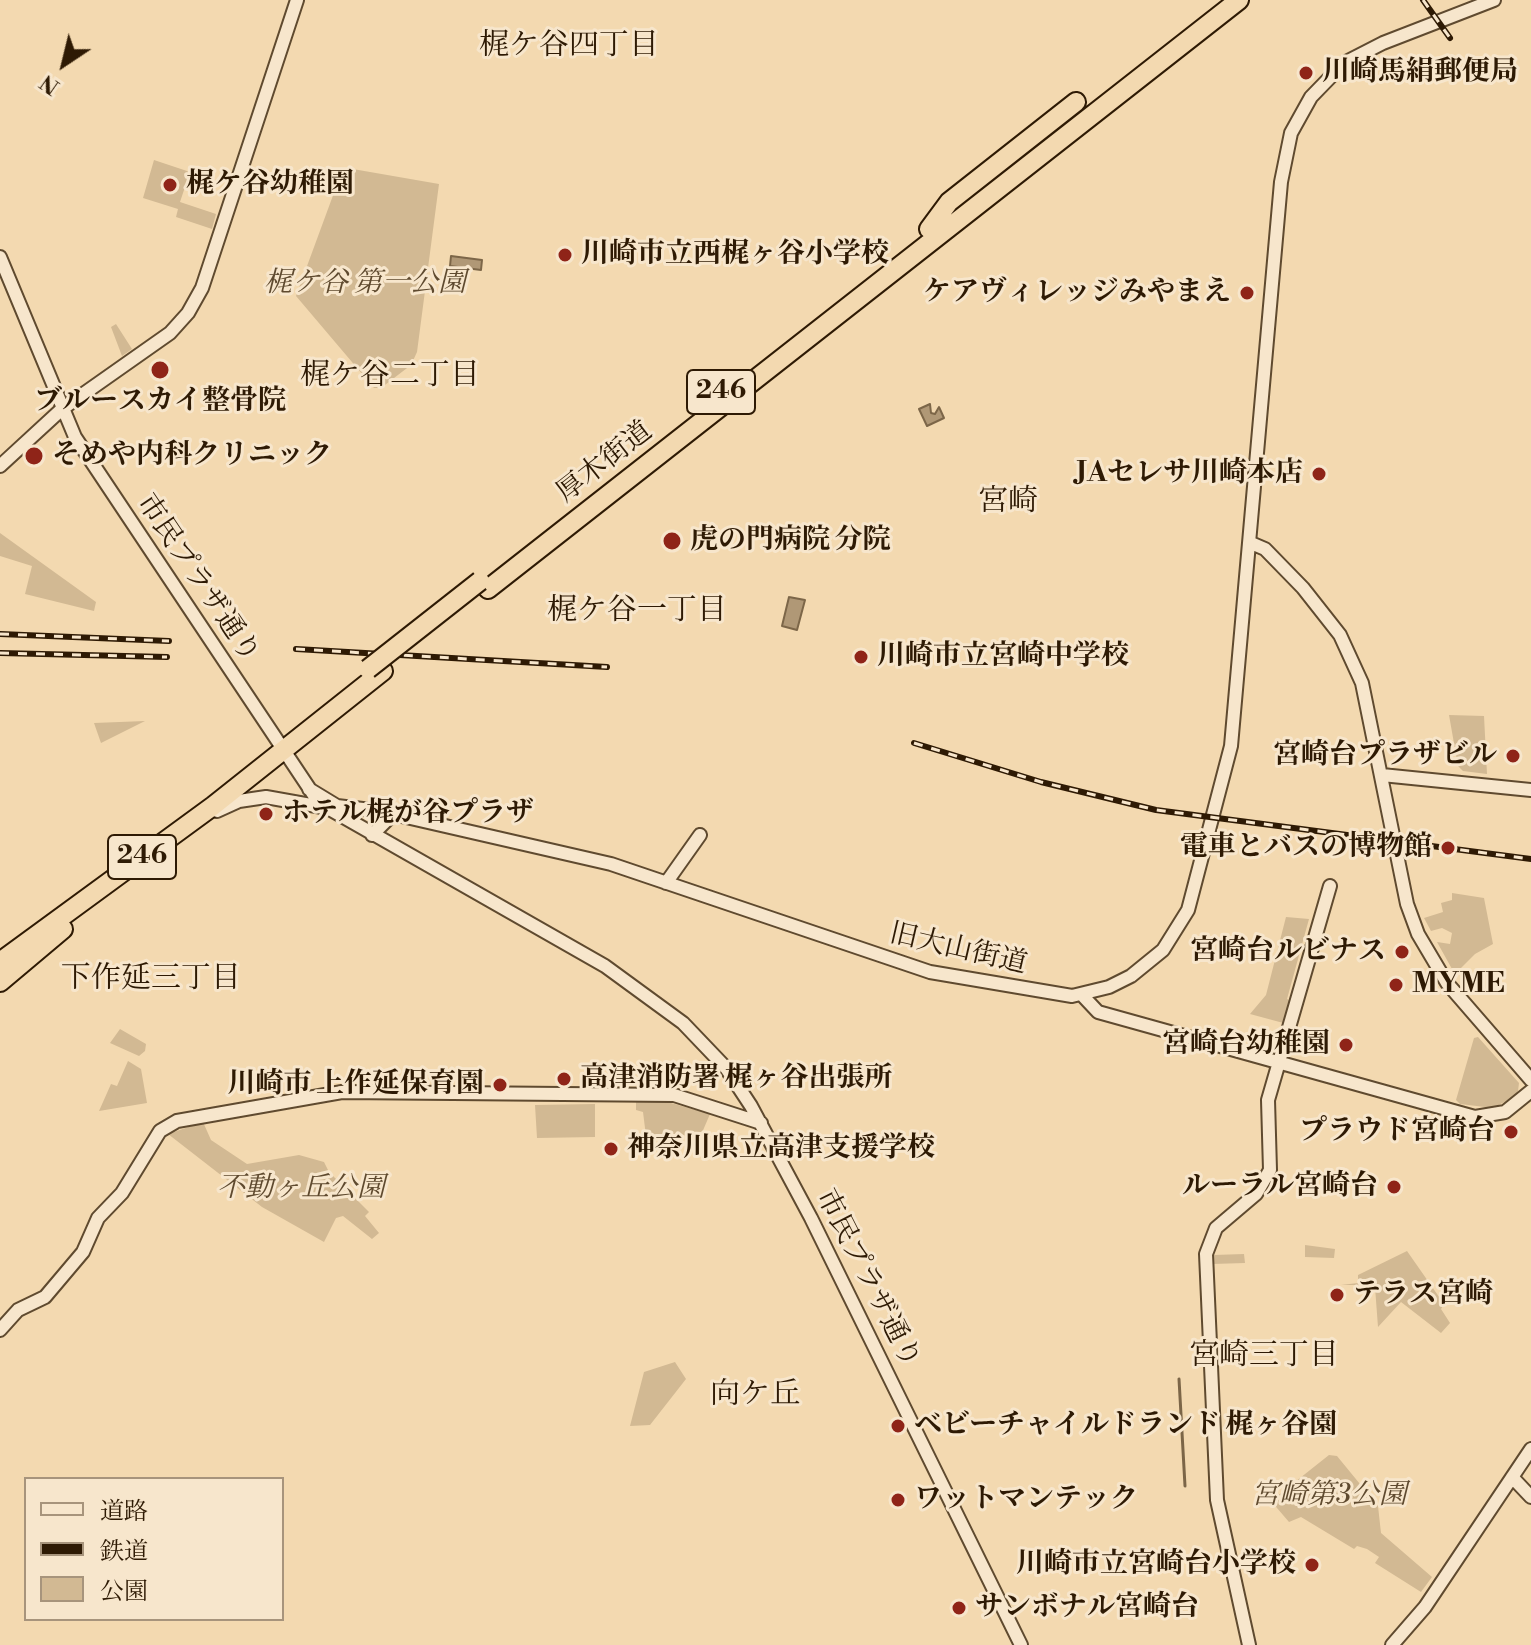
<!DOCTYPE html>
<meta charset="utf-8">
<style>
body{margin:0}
#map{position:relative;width:1531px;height:1645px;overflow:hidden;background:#f3d9b0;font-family:"Libre Bodoni","Noto Serif JP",serif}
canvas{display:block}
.legend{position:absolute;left:24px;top:1477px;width:260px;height:144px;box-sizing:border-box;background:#f7e6cc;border:2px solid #a7947c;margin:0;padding:10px 14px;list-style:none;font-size:24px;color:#2e1a04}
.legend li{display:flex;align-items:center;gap:16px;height:40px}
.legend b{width:40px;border:2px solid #a7947c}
.north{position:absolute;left:24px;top:24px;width:80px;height:80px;-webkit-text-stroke:6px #f7e6cc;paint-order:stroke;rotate:215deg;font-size:22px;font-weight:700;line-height:32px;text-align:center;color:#2e1a04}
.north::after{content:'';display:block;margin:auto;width:28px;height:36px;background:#2e1a04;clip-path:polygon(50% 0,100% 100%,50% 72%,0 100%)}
</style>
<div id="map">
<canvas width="1531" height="1645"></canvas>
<ul class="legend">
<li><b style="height:10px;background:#f7e6cc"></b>道路</li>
<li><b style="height:10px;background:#2e1a04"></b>鉄道</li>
<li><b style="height:22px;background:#d2b993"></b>公園</li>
</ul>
<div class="north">N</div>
</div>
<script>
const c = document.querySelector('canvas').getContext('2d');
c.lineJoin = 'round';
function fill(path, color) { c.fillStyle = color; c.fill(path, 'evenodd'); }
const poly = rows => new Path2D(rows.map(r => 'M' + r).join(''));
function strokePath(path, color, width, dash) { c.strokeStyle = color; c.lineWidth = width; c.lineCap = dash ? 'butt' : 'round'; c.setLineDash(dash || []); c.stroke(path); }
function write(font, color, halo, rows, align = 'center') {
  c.font = font + ' "Libre Bodoni","Noto Serif JP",serif'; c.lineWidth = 6; c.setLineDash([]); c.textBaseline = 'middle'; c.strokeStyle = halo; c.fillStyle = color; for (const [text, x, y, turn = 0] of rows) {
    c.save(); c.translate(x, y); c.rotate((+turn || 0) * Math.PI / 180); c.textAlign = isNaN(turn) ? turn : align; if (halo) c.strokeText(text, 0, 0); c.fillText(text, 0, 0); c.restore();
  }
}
fill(poly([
 [154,160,190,172,180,202,216,214,212,229,176,217,178,209,143,198],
 [347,168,439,184,417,352,411,365,381,388,374,388,296,296,342,171],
 [116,324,132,349,122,356,111,327],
 [0,533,96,602,94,611,25,594,32,566,0,556],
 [1449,715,1484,716,1487,774,1463,771,1458,766],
 [145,721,101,743,94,723],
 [1452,893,1484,898,1493,944,1475,954,1458,971,1452,969,1437,942,1450,944,1452,933,1442,928,1431,931,1424,918,1443,912,1441,903,1452,900],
 [1286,917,1309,919,1287,999,1293,1002,1287,1024,1250,1014,1266,995],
 [120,1029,146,1044,145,1051,139,1056,110,1043],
 [1478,1037,1519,1083,1518,1091,1510,1099,1493,1108,1460,1104,1456,1100,1474,1038],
 [128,1061,141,1069,147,1103,99,1111,111,1084,117,1086],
 [664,1101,710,1114,701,1135,646,1136,643,1112,636,1110,636,1102],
 [595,1104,595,1137,537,1138,535,1105],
 [203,1122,211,1140,247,1164,299,1155,324,1162,329,1172,369,1212,365,1216,379,1233,372,1239,343,1216,336,1218,324,1242,262,1207,168,1134],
 [1305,1245,1335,1249,1334,1258,1305,1257],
 [1407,1251,1444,1304,1441,1309,1450,1323,1441,1333,1401,1302,1378,1327,1375,1287,1358,1291,1357,1285,1341,1285,1358,1283,1358,1275],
 [1244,1254,1245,1263,1212,1264,1214,1255],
 [675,1362,686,1379,650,1425,630,1426,644,1372],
 [1329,1455,1337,1456,1378,1506,1381,1533,1432,1577,1421,1592,1375,1563,1379,1557,1367,1549,1357,1546,1354,1549,1301,1517,1289,1522,1271,1501]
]), '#d2b993');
const water = poly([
 [451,256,482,260,481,270,450,266,451,256],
 [930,404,931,413,935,414,939,407,944,418,927,426,919,409,930,404],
 [789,597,805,600,797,630,782,626,789,597]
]);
fill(water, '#b09876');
strokePath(water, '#7c6648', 2);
strokePath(poly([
 [1179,1379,1185,1486]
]), '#7c6648', 3);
const minor = poly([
 [0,257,75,437,319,803,605,966,683,1023,726,1068,751,1106,811,1218,1021,1645],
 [0,466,62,409,170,333,188,313,202,288,297,0],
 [1251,543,1265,549,1303,588,1340,635,1362,683,1407,904,1418,934,1447,983,1531,1080],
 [1382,775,1531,790],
 [309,789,337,806,380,811,611,864,930,972,1072,996,1109,987,1131,976,1163,950,1188,910,1231,746,1281,182,1291,133,1311,97,1344,63,1383,43,1494,0],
 [217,811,239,801,266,797,322,807],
 [372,835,392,815],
 [666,883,700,835],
 [1082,995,1098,1012,1475,1117,1505,1112,1531,1091],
 [0,1330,18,1310,45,1297,83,1252,98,1218,122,1193,160,1131,177,1121,342,1092,674,1095,761,1123],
 [1512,1477,1531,1497],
 [1249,1645,1217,1500,1206,1254,1216,1228,1256,1194,1270,1170,1268,1100,1330,886],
 [1392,1645,1425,1607,1531,1449]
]);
const highway = poly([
 [929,229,949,202,1076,102],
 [488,589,1239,0],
 [0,962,213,806,383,671],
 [0,982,63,929]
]);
strokePath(minor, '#5f4a2f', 16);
strokePath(highway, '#2e1a04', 22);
strokePath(minor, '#f7e6cc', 12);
strokePath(highway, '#f3d9b0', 18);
const rail = poly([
 [1423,0,1450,38],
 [0,634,169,641],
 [296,649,607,667],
 [0,653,167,657],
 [914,743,1041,782,1156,810,1531,859]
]);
strokePath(rail, '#2e1a04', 6);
strokePath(rail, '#f7e6cc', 3, [9]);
const highwayBridge = poly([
 [368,669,480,581]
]);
strokePath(highwayBridge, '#2e1a04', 22, []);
strokePath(highwayBridge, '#f3d9b0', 18);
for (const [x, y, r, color] of [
 [1306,73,8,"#8f2418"],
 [170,185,8,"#8f2418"],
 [565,255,8,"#8f2418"],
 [1247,293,8,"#8f2418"],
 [160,370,10,"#8f2418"],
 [34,456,10,"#8f2418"],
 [1319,474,8,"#8f2418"],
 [672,541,10,"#8f2418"],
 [861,657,8,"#8f2418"],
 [1513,756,8,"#8f2418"],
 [266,814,8,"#8f2418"],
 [1448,848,8,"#8f2418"],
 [1402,952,8,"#8f2418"],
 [1396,985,8,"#8f2418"],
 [1346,1045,8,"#8f2418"],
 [564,1079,8,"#8f2418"],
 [500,1085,8,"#8f2418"],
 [1511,1132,8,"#8f2418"],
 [611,1149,8,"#8f2418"],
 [1394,1187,8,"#8f2418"],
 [1337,1295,8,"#8f2418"],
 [898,1426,8,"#8f2418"],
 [898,1500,8,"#8f2418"],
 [1312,1565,8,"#8f2418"],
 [959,1608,8,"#8f2418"]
]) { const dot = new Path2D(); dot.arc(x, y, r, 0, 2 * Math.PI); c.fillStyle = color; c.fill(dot); strokePath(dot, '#f7e6cc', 3); }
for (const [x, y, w] of [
 [721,392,68],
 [142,857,68]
]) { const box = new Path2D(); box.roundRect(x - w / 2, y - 22, w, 44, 6); c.fillStyle = '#f7e6cc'; c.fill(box); strokePath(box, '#2e1a04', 2); }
write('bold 26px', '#2e1a04', null, [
 ["246",721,392],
 ["246",142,857]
]);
write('bold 28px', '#2e1a04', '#f7e6cc', [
 ["川崎馬絹郵便局",1322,73],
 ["梶ケ谷幼稚園",186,185],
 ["川崎市立西梶ヶ谷小学校",581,255],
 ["ケアヴィレッジみやまえ",1231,293,"right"],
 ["ブルースカイ整骨院",160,402,"center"],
 ["そめや内科クリニック",52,456],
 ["JAセレサ川崎本店",1303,474,"right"],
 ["虎の門病院 分院",690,541],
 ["川崎市立宮崎中学校",877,657],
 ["宮崎台プラザビル",1497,756,"right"],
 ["ホテル梶が谷プラザ",282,814],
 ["電車とバスの博物館",1432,848,"right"],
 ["宮崎台ルビナス",1386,952,"right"],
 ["MYME",1412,985],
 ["宮崎台幼稚園",1330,1045,"right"],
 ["高津消防署 梶ヶ谷出張所",580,1079],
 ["川崎市 上作延保育園",484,1085,"right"],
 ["プラウド宮崎台",1495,1132,"right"],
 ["神奈川県立高津支援学校",627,1149],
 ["ルーラル宮崎台",1378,1187,"right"],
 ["テラス宮崎",1353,1295],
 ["ベビーチャイルドランド 梶ヶ谷園",914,1426],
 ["ワットマンテック",914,1500],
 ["川崎市立宮崎台小学校",1296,1565,"right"],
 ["サンボナル宮崎台",975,1608]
], 'left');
write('italic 28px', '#5f4a2f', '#f7e6cc', [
 ["梶ケ谷 第一公園",365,284],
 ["不動ヶ丘公園",301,1189],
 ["宮崎第3公園",1329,1496]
]);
write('28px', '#2e1a04', '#f7e6cc', [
 ["厚木街道",605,463,-38],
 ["市民プラザ通り",197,579,56],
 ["旧大山街道",958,950,13],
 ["市民プラザ通り",867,1279,63]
]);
write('30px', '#2e1a04', '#f7e6cc', [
 ["梶ケ谷四丁目",569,47],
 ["梶ケ谷二丁目",390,377],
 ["宮崎",1008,503],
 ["梶ケ谷一丁目",637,612],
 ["下作延三丁目",151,980],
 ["宮崎三丁目",1264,1357],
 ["向ケ丘",755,1396]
]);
</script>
